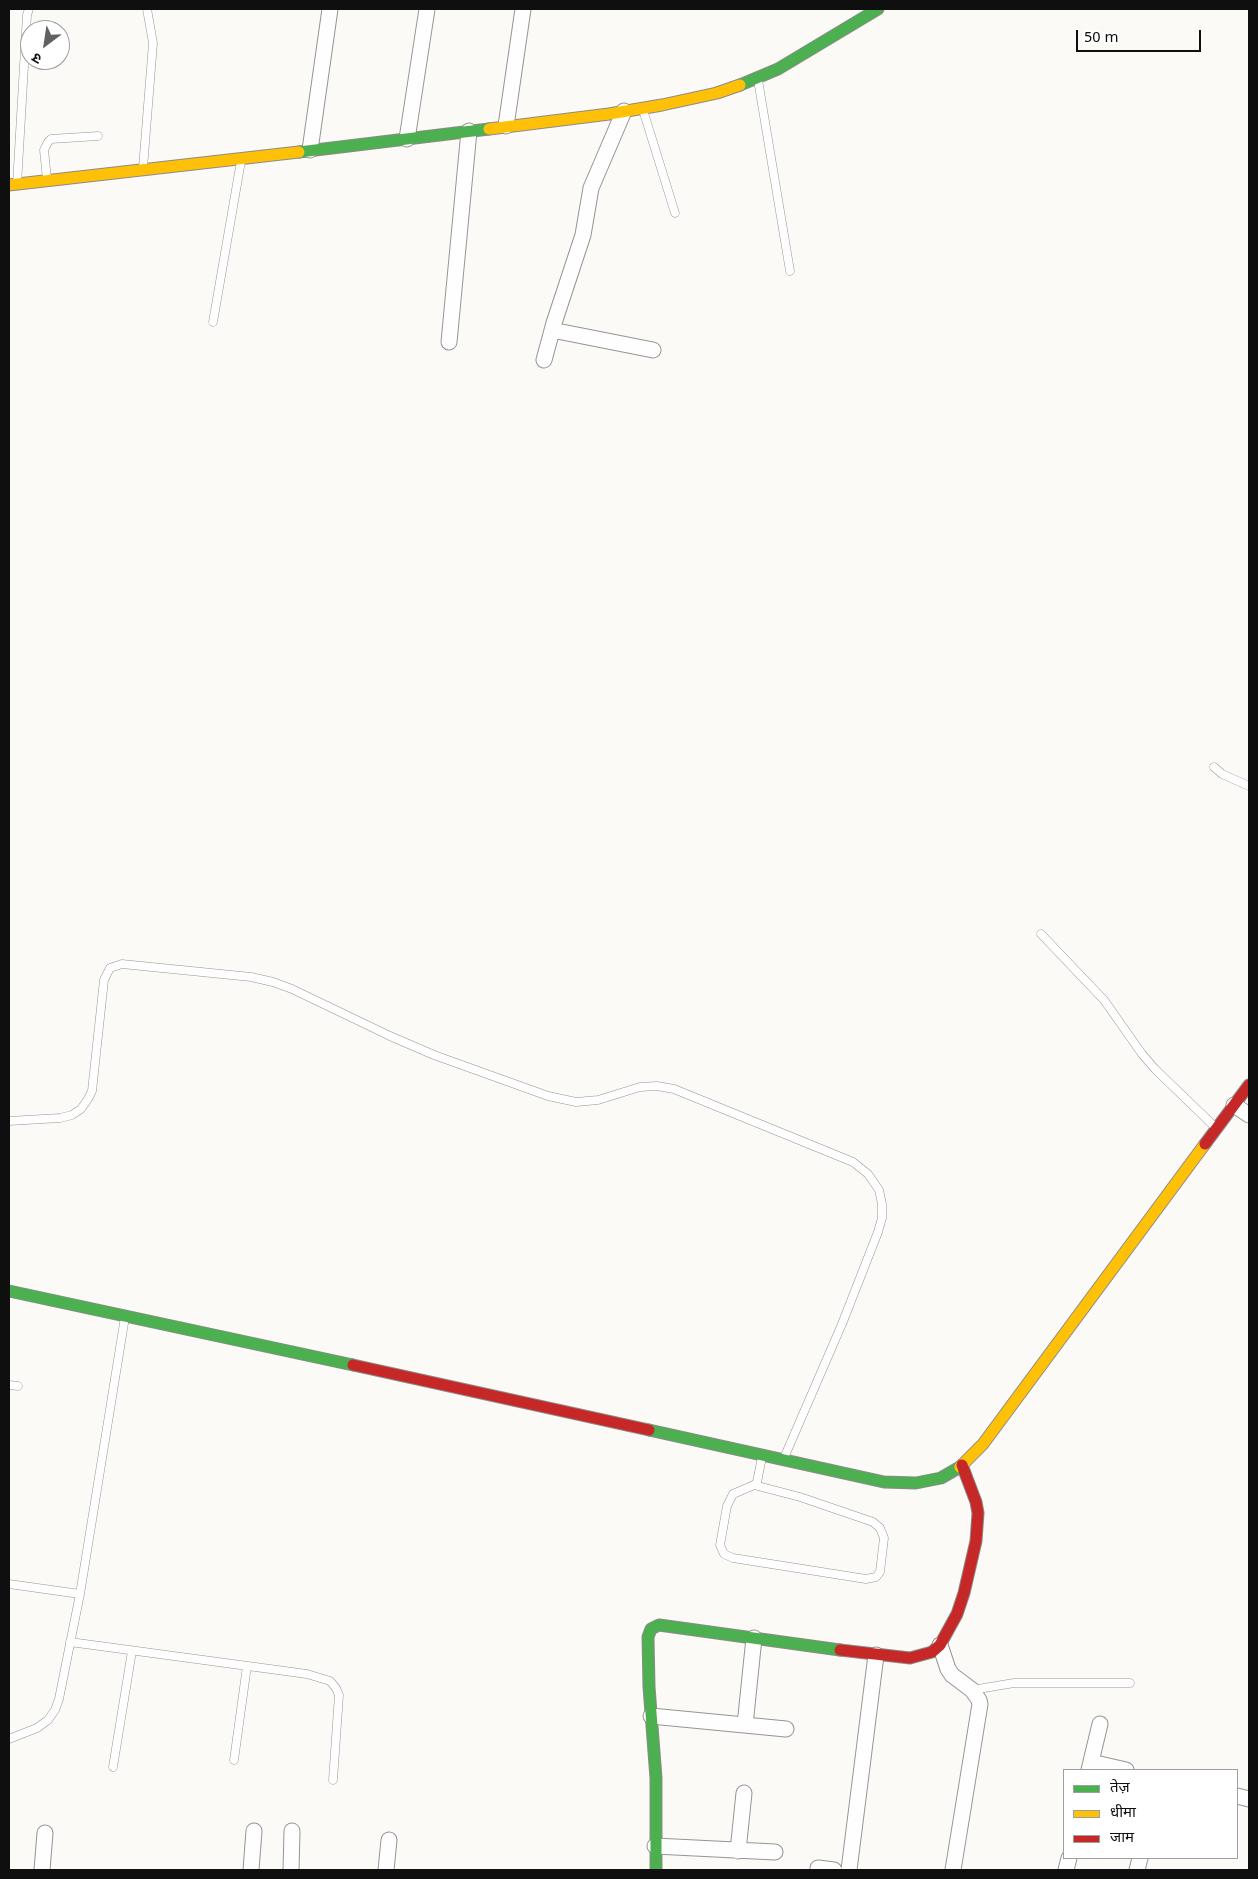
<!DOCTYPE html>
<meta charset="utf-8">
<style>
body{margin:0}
#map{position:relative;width:1258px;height:1879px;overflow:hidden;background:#fbfaf6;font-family:Georgia,"Noto Sans Devanagari",serif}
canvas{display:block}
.frame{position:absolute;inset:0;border:10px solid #0f0f0f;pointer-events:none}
.legend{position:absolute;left:1063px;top:1769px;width:175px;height:90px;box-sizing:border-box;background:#fff;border:1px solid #9f9f9f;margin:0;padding:6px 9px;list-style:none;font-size:15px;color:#0f0f0f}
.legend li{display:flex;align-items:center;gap:10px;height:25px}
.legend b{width:25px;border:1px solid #9f9f9f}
.north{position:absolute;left:20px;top:20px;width:50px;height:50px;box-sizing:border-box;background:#fff;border:1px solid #9f9f9f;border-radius:50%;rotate:211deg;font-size:14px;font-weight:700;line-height:20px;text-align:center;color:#0f0f0f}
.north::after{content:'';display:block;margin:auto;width:18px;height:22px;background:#626160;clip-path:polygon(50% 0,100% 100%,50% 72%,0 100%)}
.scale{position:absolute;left:1076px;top:30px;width:125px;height:22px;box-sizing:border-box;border:2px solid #0f0f0f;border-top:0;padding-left:6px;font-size:15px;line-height:18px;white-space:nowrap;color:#0f0f0f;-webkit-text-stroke:4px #fff;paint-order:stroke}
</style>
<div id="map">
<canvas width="1258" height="1879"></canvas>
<div class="frame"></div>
<ul class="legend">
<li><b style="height:6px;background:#4caf50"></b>तेज़</li>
<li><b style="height:6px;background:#ffc107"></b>धीमा</li>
<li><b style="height:6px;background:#c62828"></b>जाम</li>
</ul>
<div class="north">उ</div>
<div class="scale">50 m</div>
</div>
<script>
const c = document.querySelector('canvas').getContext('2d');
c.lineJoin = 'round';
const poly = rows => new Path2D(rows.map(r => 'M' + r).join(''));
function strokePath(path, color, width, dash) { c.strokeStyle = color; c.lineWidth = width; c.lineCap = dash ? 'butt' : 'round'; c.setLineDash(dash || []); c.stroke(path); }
const lane = poly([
 [758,80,790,271],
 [643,110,675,213],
 [143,168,153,43,147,9],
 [47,179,44,150,48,142,51,139,98,136],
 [17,184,27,15,29,9],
 [213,322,241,161],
 [1214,767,1222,774,1249,786],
 [1041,934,1104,1000,1142,1054,1155,1069,1215,1127],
 [9,1121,60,1118,72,1115,81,1109,88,1099,92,1091,104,980,110,968,122,964,251,977,273,982,292,989,390,1036,434,1055,548,1096,576,1102,598,1100,640,1087,657,1086,674,1089,853,1162,868,1174,879,1190,882,1204,882,1218,878,1232,842,1324,784,1458],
 [9,1385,18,1386],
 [754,1485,800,1497,873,1522,880,1528,884,1538,880,1572,876,1577,866,1579,733,1558,724,1554,720,1545,727,1506,733,1494,754,1485,757,1482,762,1457],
 [9,1584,80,1594],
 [70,1642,307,1674,330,1681,336,1688,339,1695,333,1780],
 [972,1690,1014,1683,1130,1683],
 [9,1739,37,1728,48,1720,55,1710,59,1699,80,1594,125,1317],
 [234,1760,247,1666],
 [113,1767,132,1651]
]);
const street = poly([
 [506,126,523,9],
 [407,139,427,9],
 [310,150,330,9],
 [552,330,653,350],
 [449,342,469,131],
 [544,360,554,323,583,235,591,188,624,111],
 [1234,1105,1249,1115],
 [940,1645,948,1669,952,1675,972,1690,979,1700,980,1704,953,1870],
 [651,1716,786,1729],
 [745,1725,754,1638],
 [1091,1762,1126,1770],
 [1089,1770,1100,1724],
 [1237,1796,1249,1799],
 [655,1846,775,1852],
 [738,1851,744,1793],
 [818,1868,834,1870],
 [42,1870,45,1833],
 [251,1870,254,1831],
 [291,1870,292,1831],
 [386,1870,389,1840],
 [849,1870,876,1655],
 [1066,1870,1069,1858],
 [1137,1870,1140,1858]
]);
const fast = poly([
 [740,85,778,69,878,9],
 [299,152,489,129],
 [9,1291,353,1365],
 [649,1430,884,1482,916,1483,941,1478,960,1467],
 [656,1870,656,1778,649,1687,648,1637,651,1629,659,1625,840,1650]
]);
const slow = poly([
 [489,129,609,114,662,105,717,93,740,85],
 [9,185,299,152],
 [960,1467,983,1444,1205,1144]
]);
const jam = poly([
 [1205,1144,1249,1085],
 [353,1365,649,1430],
 [840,1650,910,1658,932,1652,940,1645,957,1614,964,1593,976,1541,978,1513,976,1502,962,1465]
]);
strokePath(lane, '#959593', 9);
strokePath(street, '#959593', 17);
strokePath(fast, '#8c8b8a', 13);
strokePath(slow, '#8c8b8a', 13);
strokePath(jam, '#8c8b8a', 13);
strokePath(lane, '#fefefe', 8);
strokePath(street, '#fefefe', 15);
strokePath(fast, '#4caf50', 11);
strokePath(slow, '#ffc107', 11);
strokePath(jam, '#c62828', 11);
</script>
